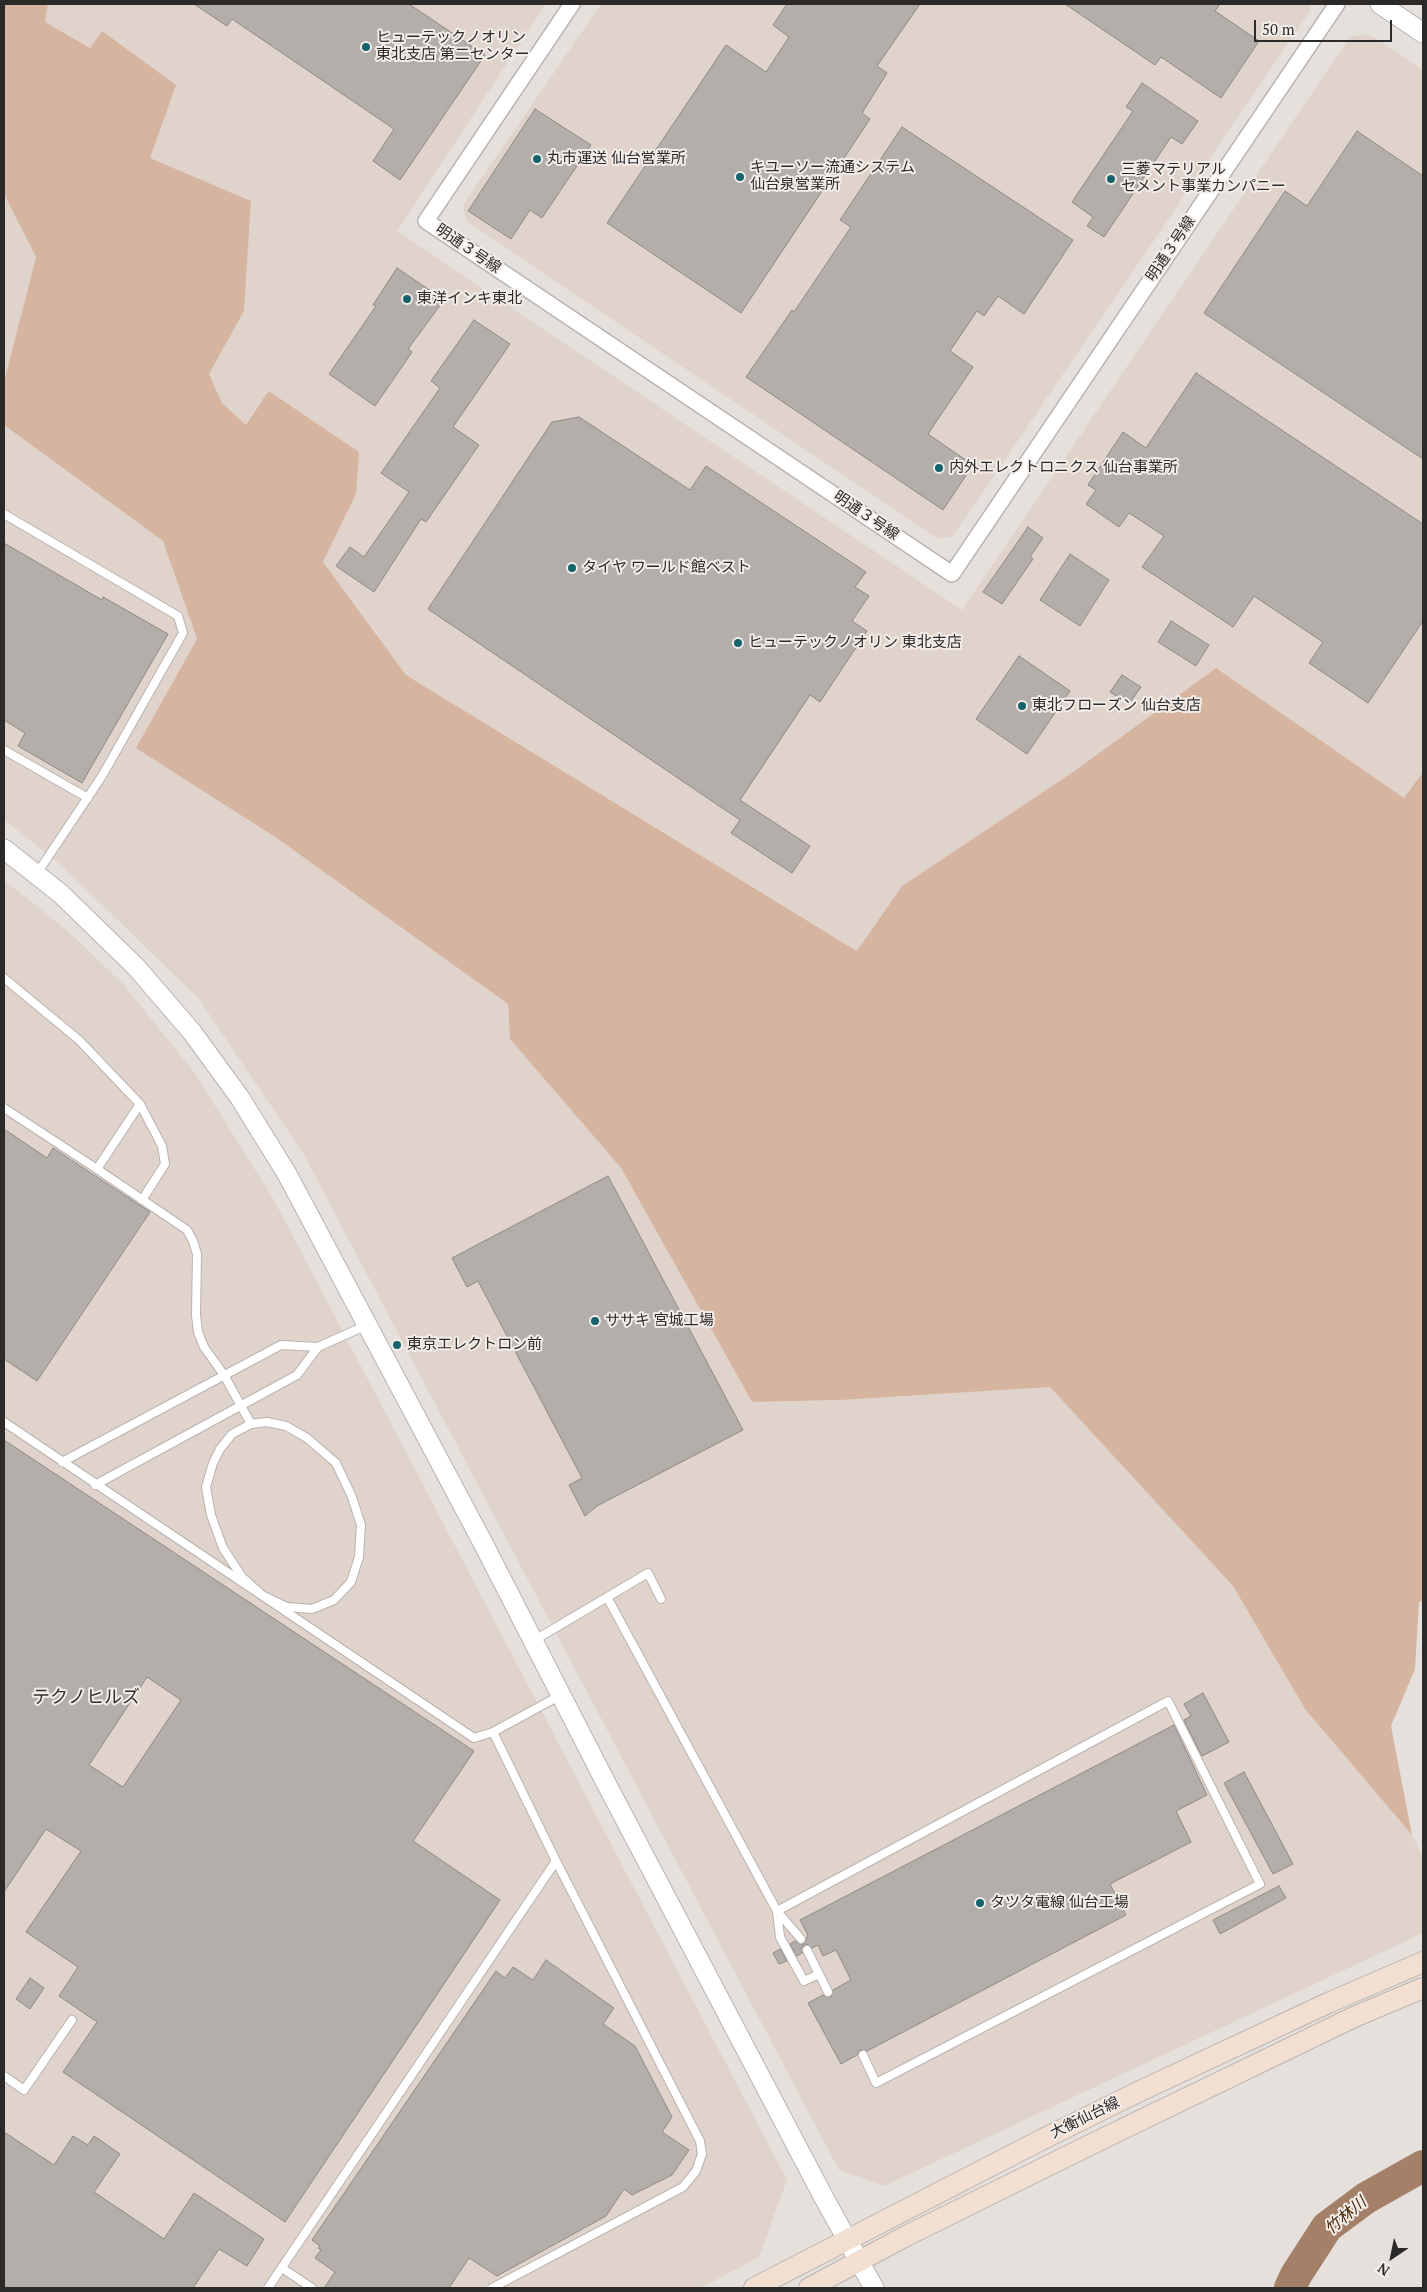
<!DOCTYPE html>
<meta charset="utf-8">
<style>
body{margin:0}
#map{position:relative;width:1427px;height:2292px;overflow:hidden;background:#e5e0dc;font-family:"PT Serif",serif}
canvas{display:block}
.frame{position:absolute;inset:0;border:5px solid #2c2a29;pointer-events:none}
.north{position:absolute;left:1367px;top:2232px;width:50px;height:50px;-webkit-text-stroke:4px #f3ede9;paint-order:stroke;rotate:214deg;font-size:14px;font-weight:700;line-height:20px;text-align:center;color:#2c2a29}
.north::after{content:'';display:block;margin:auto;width:18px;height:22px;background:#2c2a29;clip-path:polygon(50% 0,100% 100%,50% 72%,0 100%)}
.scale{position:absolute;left:1254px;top:20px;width:138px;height:22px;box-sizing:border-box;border:2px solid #2c2a29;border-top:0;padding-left:6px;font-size:15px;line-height:18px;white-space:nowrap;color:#2c2a29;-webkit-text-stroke:4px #f3ede9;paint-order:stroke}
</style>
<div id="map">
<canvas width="1427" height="2292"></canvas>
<div class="frame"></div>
<div class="north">N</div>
<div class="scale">50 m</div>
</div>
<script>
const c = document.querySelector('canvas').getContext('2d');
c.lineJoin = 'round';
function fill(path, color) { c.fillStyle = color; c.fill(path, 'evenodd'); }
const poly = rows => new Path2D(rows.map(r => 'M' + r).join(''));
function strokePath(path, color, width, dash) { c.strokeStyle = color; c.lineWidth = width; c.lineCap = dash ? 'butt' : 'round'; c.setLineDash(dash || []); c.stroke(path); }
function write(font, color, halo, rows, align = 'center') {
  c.font = font + ' "PT Serif","Noto Sans JP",serif'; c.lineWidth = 4; c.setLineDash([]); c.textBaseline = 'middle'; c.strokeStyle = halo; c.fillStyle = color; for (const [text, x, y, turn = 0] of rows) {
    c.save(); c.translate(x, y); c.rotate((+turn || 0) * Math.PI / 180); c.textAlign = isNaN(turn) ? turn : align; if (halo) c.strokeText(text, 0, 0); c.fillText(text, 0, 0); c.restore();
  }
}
fill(poly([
 [48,4,546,4,397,231,962,610,1350,37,1363,34,1376,38,1423,70,1423,772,1404,798,1216,668,1073,772,902,886,858,951,406,675,323,562,356,494,267,393,246,425,222,403,209,374,244,311,251,201,150,158,102,32,90,48,45,22],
 [601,4,1311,4,1310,11,953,536,938,539,466,221,463,205],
 [4,194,36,257,4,382],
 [4,425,163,541,197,639,137,748,278,839,508,1004,510,1039,621,1168,752,1402,842,1400,1050,1387,1233,1586,1305,1709,1412,1835,1423,1859,1423,1933,884,2186,839,2170,303,1153,198,998,61,865,4,820],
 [4,880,69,932,123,984,194,1072,274,1200,787,2180,759,2257,701,2288,4,2288]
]), '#e0d3cb');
fill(poly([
 [4,4,48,4,45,22,90,48,102,31,176,85,150,158,251,201,244,311,209,374,222,403,246,425,267,393,270,392,359,452,356,494,323,562,406,675,857,951,902,886,1073,772,1216,668,1404,798,1423,772,1423,1601,1419,1602,1415,1669,1391,1726,1412,1835,1305,1709,1233,1586,1050,1387,841,1400,752,1402,621,1168,510,1039,508,1004,278,839,136,748,197,639,163,541,4,425,4,382,36,257,4,194]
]), '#d5b5a0');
strokePath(poly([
 [1290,2288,1296,2275,1327,2227,1366,2198,1423,2166]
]), '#a58068', 32);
const building = poly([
 [194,4,409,4,485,55,400,180,373,161,394,129,232,19,227,26,194,4],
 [787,4,920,4,877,66,887,73,862,113,870,119,741,313,607,223,726,45,766,72,789,37,773,25,787,4],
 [1065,4,1220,4,1215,11,1259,41,1221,98,1161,57,1155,65,1065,4],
 [1142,83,1198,121,1182,144,1171,137,1104,237,1087,226,1093,217,1072,202,1133,111,1126,107,1142,83],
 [535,109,591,145,542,218,530,210,511,239,468,211,535,109],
 [902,127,1073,240,1024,314,998,296,984,316,977,311,950,351,973,367,928,434,973,465,943,510,746,377,792,310,794,312,851,227,840,220,902,127],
 [1357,131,1423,176,1423,459,1204,313,1285,191,1307,206,1357,131],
 [397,268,444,300,408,349,412,352,375,406,329,374,376,306,373,305,397,268],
 [474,320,510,344,453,427,479,445,426,522,421,519,374,592,336,566,350,547,364,557,409,492,381,473,440,388,431,381,474,320],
 [1196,373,1423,524,1423,621,1368,703,1309,663,1323,642,1254,596,1233,627,1142,567,1164,536,1129,513,1119,527,1086,504,1096,490,1088,485,1123,432,1146,448,1196,373],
 [579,417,690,490,706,466,866,572,855,587,869,596,852,621,867,631,820,702,810,695,740,800,810,846,792,873,731,833,740,820,428,609,552,422,579,417],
 [1028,527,1043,538,1030,557,1033,559,1002,604,983,592,1028,527],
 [4,543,102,600,103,597,168,634,82,783,18,746,25,733,4,720,4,543],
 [1070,554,1109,580,1080,626,1040,600,1070,554],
 [1171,621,1209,645,1196,666,1158,642,1171,621],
 [1019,656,1070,691,1027,754,976,719,1019,656],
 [1122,675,1141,687,1129,704,1110,692,1122,675],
 [4,1129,47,1158,53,1148,150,1212,37,1381,4,1359,4,1129],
 [608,1176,743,1430,597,1506,585,1516,569,1485,582,1478,478,1281,467,1287,452,1258,608,1176],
 [4,1440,474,1751,413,1841,500,1900,285,2222,63,2072,97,2022,59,1996,78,1967,26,1932,81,1851,46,1829,4,1892,4,1440],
 [147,1677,181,1700,123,1787,89,1765,147,1677],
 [1203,1693,1229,1742,1202,1756,1184,1720,1191,1716,1184,1704,1203,1693],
 [1174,1725,1207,1795,1176,1811,1191,1842,1110,1884,1126,1915,867,2051,860,2050,857,2055,841,2064,808,2003,823,1995,831,1997,833,1990,851,1980,836,1950,823,1956,818,1945,812,1948,807,1944,802,1947,802,1953,797,1956,790,1944,795,1941,800,1944,804,1944,808,1935,800,1920,1174,1725],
 [1244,1772,1293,1864,1273,1874,1224,1783,1244,1772],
 [1279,1886,1286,1898,1220,1934,1213,1920,1279,1886],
 [780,1949,787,1961,779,1964,773,1953,780,1949],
 [546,1960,614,2008,603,2024,635,2046,672,2117,662,2132,689,2150,672,2175,632,2195,624,2189,606,2216,497,2276,469,2258,449,2288,324,2288,335,2272,315,2258,321,2250,318,2248,320,2246,312,2240,496,1971,505,1978,513,1967,533,1980,546,1960],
 [30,1978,44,1988,30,2009,16,1999,30,1978],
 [4,2132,54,2165,73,2136,88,2145,94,2136,120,2154,94,2192,164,2239,194,2193,264,2239,247,2266,219,2249,193,2288,4,2288,4,2132]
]);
fill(building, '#b3aeaa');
strokePath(building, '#908a87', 1);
const service = poly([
 [4,514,178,616,183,633,102,776,36,875],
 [4,750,88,798],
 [4,978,79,1040,140,1104],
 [4,1108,97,1169],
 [142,1200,165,1164,162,1146,140,1104,97,1169,187,1230,193,1241,197,1254,196,1315,198,1332,204,1347,224,1375,251,1424],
 [4,1422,474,1738,493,1732,556,1861,268,2288],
 [267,1422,286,1426,307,1438,336,1463,352,1497,361,1525,359,1557,351,1582,334,1600,312,1609,287,1607,262,1595,242,1577,223,1548,211,1515,206,1487,213,1463,220,1449,232,1434,251,1424,267,1422],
 [62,1462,281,1345,318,1347,367,1325],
 [95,1485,297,1375,318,1347],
 [607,1597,777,1911,801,1939],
 [533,1641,648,1573,661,1599],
 [493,1732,561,1695],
 [777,1911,1168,1701,1260,1884,876,2083,863,2055],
 [777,1911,780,1937,804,1981,819,1974],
 [807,1950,828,1992],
 [4,2076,24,2090,72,2020],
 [282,2268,312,2288],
 [492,2288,683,2187,696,2171,702,2154,700,2141,556,1861]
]);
const minor = poly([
 [572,4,426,221,952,574,1337,4]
]);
const tertiary = poly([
 [1380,4,1423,33],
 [4,849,61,894,136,967,192,1032,240,1098,287,1174,484,1545,606,1783,824,2198,874,2288]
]);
const secondary = poly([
 [754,2288,1043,2139,1138,2092,1328,2003,1423,1962],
 [809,2288,906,2236,1100,2140,1354,2017,1423,1988]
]);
strokePath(service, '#b9b3b0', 10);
strokePath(minor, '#b9b3b0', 18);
strokePath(tertiary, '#b9b3b0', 21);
strokePath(secondary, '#b9b3b0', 22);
strokePath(service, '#fff', 8);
strokePath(minor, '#fff', 15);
strokePath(tertiary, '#fff', 19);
strokePath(secondary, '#f3dfd1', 20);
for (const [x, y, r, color] of [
 [366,47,5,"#15636b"],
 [537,159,5,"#15636b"],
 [740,177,5,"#15636b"],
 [1111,179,5,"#15636b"],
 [407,299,5,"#15636b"],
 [939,468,5,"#15636b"],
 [572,568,5,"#15636b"],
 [738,643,5,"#15636b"],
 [1022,706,5,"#15636b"],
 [595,1321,5,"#15636b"],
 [397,1345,5,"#15636b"],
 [980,1903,5,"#15636b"]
]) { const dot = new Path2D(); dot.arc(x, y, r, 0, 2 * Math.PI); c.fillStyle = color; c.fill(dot); strokePath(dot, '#f3ede9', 2); }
write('15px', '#2c2a29', '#f3ede9', [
 ["ヒューテックノオリン",376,38],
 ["東北支店 第二センター",376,55],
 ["丸市運送 仙台営業所",547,159],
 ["キユーソー流通システム",750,168],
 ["仙台泉営業所",750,185],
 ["三菱マテリアル",1121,170],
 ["セメント事業カンパニー",1121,187],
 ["東洋インキ東北",417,299],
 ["内外エレクトロニクス 仙台事業所",949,468],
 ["タイヤ ワールド館ベスト",582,568],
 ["ヒューテックノオリン 東北支店",748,643],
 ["東北フローズン 仙台支店",1032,706],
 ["ササキ 宮城工場",605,1321],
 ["東京エレクトロン前",407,1345],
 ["タツタ電線 仙台工場",990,1903]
], 'left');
write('15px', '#2c2a29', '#f3ede9', [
 ["明通３号線",468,249,34],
 ["明通３号線",1171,249,-56],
 ["明通３号線",866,516,34],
 ["大衡仙台線",1085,2118,-26]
]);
write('italic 16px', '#4a2506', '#f3ede9', [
 ["竹林川",1346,2216,-40]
]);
write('18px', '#342f2c', '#f3ede9', [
 ["テクノヒルズ",86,1698]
]);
</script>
